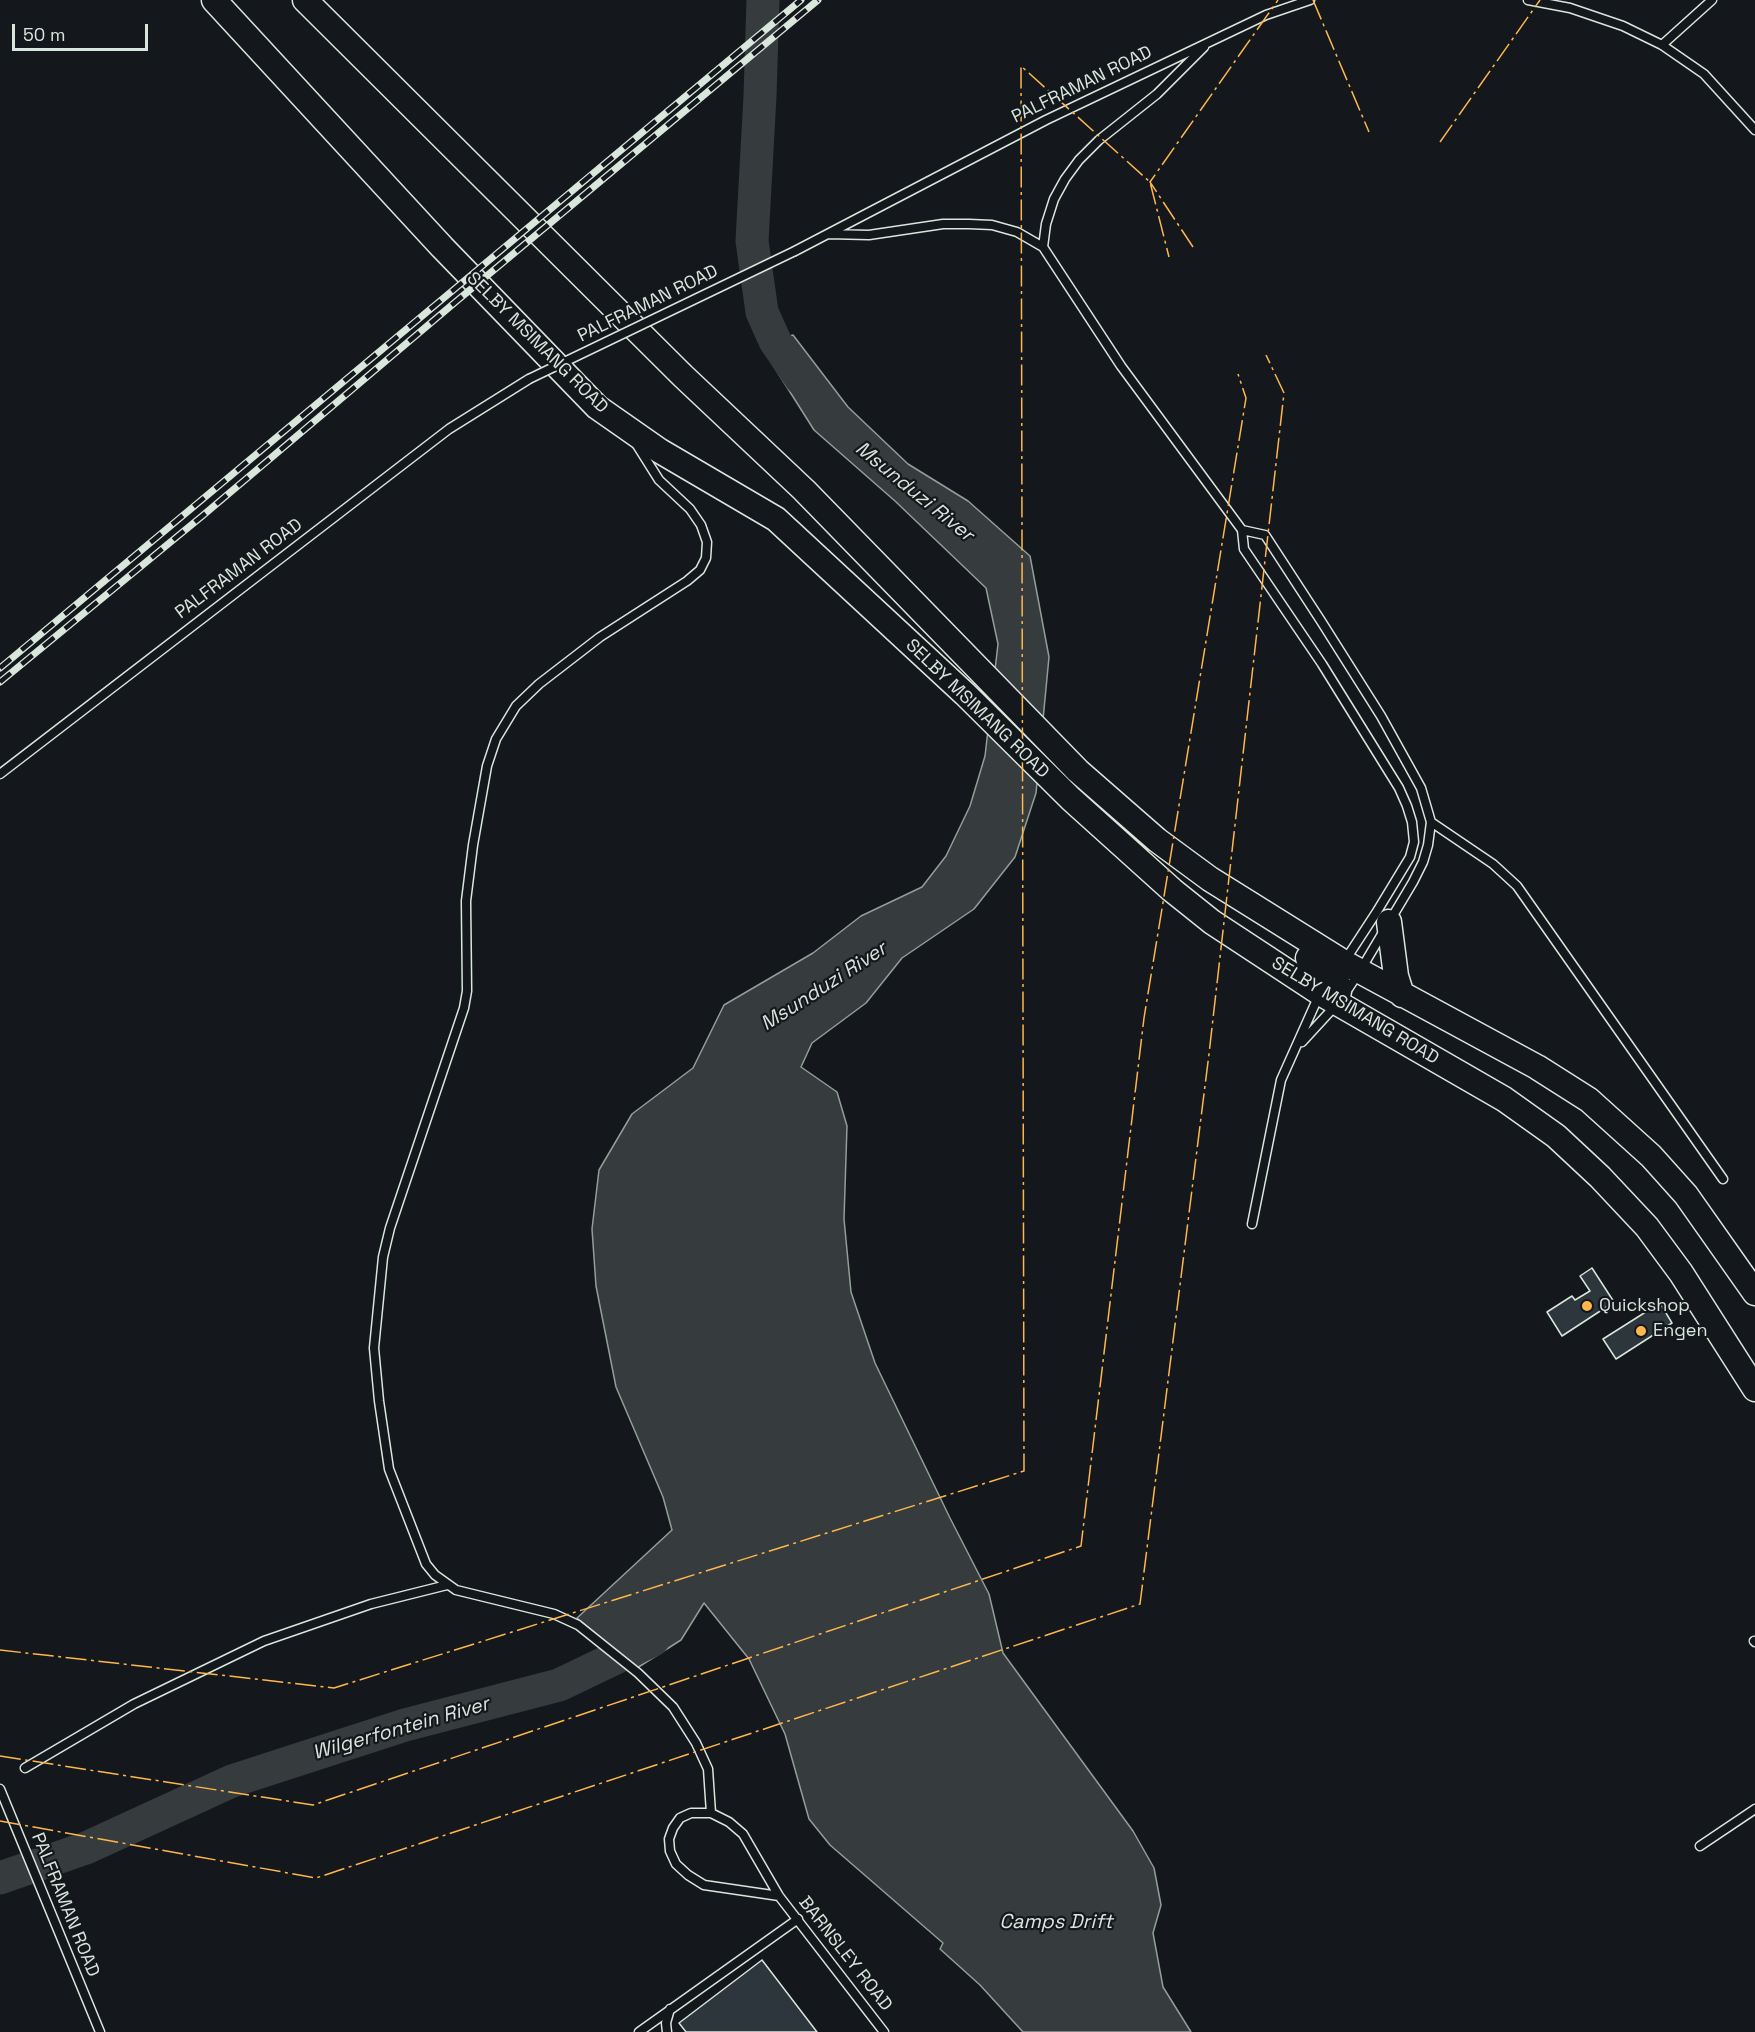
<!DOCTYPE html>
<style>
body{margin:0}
#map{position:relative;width:1755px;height:2032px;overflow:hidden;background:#14181c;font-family:"Space Grotesk",sans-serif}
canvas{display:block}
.scale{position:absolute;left:12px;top:24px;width:136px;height:27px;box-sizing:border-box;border:3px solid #d8e6dc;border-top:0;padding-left:8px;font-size:18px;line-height:21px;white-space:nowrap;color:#d8e6dc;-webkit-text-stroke:4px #14181c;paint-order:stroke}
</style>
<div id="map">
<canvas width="1755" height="2032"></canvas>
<div class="scale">50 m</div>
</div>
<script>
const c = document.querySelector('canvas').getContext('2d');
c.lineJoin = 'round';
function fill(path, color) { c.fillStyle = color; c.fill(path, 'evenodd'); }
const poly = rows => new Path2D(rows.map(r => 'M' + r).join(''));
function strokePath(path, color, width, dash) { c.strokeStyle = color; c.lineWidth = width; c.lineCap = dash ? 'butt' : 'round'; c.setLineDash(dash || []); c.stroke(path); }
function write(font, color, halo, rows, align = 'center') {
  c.font = font + ' "Space Grotesk",sans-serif'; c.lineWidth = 4.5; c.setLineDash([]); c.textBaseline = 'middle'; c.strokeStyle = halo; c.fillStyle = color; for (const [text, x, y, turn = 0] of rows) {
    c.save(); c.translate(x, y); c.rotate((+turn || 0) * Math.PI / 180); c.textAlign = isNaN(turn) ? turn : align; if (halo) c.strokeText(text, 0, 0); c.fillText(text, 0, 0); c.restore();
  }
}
const water = poly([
 [793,335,848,407,908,464,968,501,1030,556,1049,657,1036,793,1015,857,974,909,902,958,866,1003,812,1043,801,1067,837,1092,847,1126,844,1219,851,1292,875,1363,950,1518,989,1594,1003,1653,1133,1831,1154,1868,1161,1905,1153,1933,1163,1987,1191,2032,1023,2032,980,1985,940,1949,943,1943,830,1845,809,1819,785,1734,749,1659,704,1603,681,1640,637,1668,577,1618,672,1530,663,1497,616,1387,596,1286,592,1229,599,1170,632,1114,693,1068,724,1005,813,953,861,916,922,887,946,856,970,806,985,756,998,644,986,588,895,501,814,430,761,346,793,335]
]);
fill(water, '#363b3e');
strokePath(water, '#939e99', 1.5);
strokePath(poly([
 [763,0,760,96,752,241,762,312,775,341,801,379],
 [0,1878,86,1848,232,1781,405,1725,559,1685,653,1640]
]), '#363b3e', 33);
const building = poly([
 [1592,1268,1614,1302,1562,1336,1547,1312,1572,1296,1575,1300,1590,1291,1580,1276,1592,1268],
 [1660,1303,1672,1323,1616,1359,1603,1339,1660,1303],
 [762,1960,817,2032,686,2032,679,2023,762,1960]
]);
fill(building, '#2c363c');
strokePath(building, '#d8e6dc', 1.5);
const service = poly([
 [1528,0,1570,8,1623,26,1662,45,1704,74,1755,130],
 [1662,45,1712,0],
 [828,234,869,235,943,224,969,224,992,225,1017,232,1043,247,1121,366,1242,530,1244,549,1322,664,1399,788,1407,806,1412,822,1414,842,1410,857,1376,913,1344,962],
 [1043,247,1046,224,1054,199,1065,179,1079,160,1099,140,1157,94,1204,47],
 [795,251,1046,120,1266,15,1310,0],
 [637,445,659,480,690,509,701,525,707,542,706,558,700,570,687,581,600,637,539,684,516,706,496,739,487,766,473,845,466,901,467,991,464,1008,390,1228,383,1257,374,1348,379,1401,389,1469,426,1564,435,1575,456,1590,554,1614,578,1625,638,1673,673,1707,696,1743,708,1769,711,1813],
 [1242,530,1265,535,1321,621,1381,716,1421,788,1431,822,1428,845,1423,862,1413,882,1360,971,1344,995],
 [0,774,449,429,529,379],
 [1431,822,1493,864,1517,886,1723,1179],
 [1302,1042,1336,1005],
 [1252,1224,1281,1080,1320,993],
 [1754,1641,1755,1642],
 [25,1768,134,1704,264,1641,371,1604,447,1585],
 [0,1789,100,2032],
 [1700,1846,1755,1809],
 [779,1896,704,1885,688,1875,676,1864,670,1851,669,1839,673,1828,680,1818,691,1813,711,1813,729,1822,743,1834,779,1896,884,2032],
 [639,2032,798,1919],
 [667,2032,666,2023,670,2009]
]);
const secondary = poly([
 [214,0,442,247,597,407,660,451,776,519,965,694,1071,799,1172,890,1212,922,1320,993,1504,1099,1556,1136,1600,1177,1647,1227,1681,1273,1755,1389],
 [305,0,683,376,804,490,1078,771,1157,840,1210,879,1343,962,1537,1067,1589,1100,1651,1156,1686,1195,1755,1293],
 [1389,922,1396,976,1402,995],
 [1308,958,1328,971,1337,981,1339,991,1337,1003]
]);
strokePath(service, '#d8e6dc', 11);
strokePath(secondary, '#d8e6dc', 27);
strokePath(service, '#14181c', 8);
strokePath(secondary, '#14181c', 24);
const rail = poly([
 [0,668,801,0],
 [0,682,201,517,459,299,818,0]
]);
strokePath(rail, '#d8e6dc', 7);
strokePath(rail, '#14181c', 4.5, [14]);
const serviceBridge = poly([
 [529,379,795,251]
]);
strokePath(serviceBridge, '#d8e6dc', 11, []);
strokePath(serviceBridge, '#14181c', 8);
strokePath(poly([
 [1313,0,1369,132],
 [1440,142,1540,0],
 [1193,247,1150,182,1278,0],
 [0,1650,334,1688,1024,1471,1021,66,1150,182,1169,257],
 [0,1756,313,1805,1081,1546,1144,1018,1246,398,1238,374],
 [0,1821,316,1878,1140,1604,1209,1054,1284,393,1266,355]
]), '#ffb74d', 1.5, [21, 4.5, 3, 4.5]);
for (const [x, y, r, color] of [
 [1587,1306,6,"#ffb74d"],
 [1641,1331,6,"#ffb74d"]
]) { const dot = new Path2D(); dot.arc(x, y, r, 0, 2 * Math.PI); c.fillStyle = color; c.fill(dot); strokePath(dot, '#14181c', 2); }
write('18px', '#d8e6dc', '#14181c', [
 ["PALFRAMAN ROAD",1082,85,-26],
 ["PALFRAMAN ROAD",648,304,-26],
 ["SELBY MSIMANG ROAD",537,343,45],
 ["PALFRAMAN ROAD",239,569,-37],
 ["SELBY MSIMANG ROAD",977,709,44],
 ["SELBY MSIMANG ROAD",1355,1011,31],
 ["PALFRAMAN ROAD",65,1905,68],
 ["BARNSLEY ROAD",845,1954,52]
]);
write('18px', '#d8e6dc', '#14181c', [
 ["Quickshop",1599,1306],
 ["Engen",1653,1331]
], 'left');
write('italic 20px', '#d8e6dc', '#14181c', [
 ["Msunduzi River",914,492,39],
 ["Msunduzi River",824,987,-33],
 ["Wilgerfontein River",401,1729,-16],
 ["Camps Drift",1056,1923]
]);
</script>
